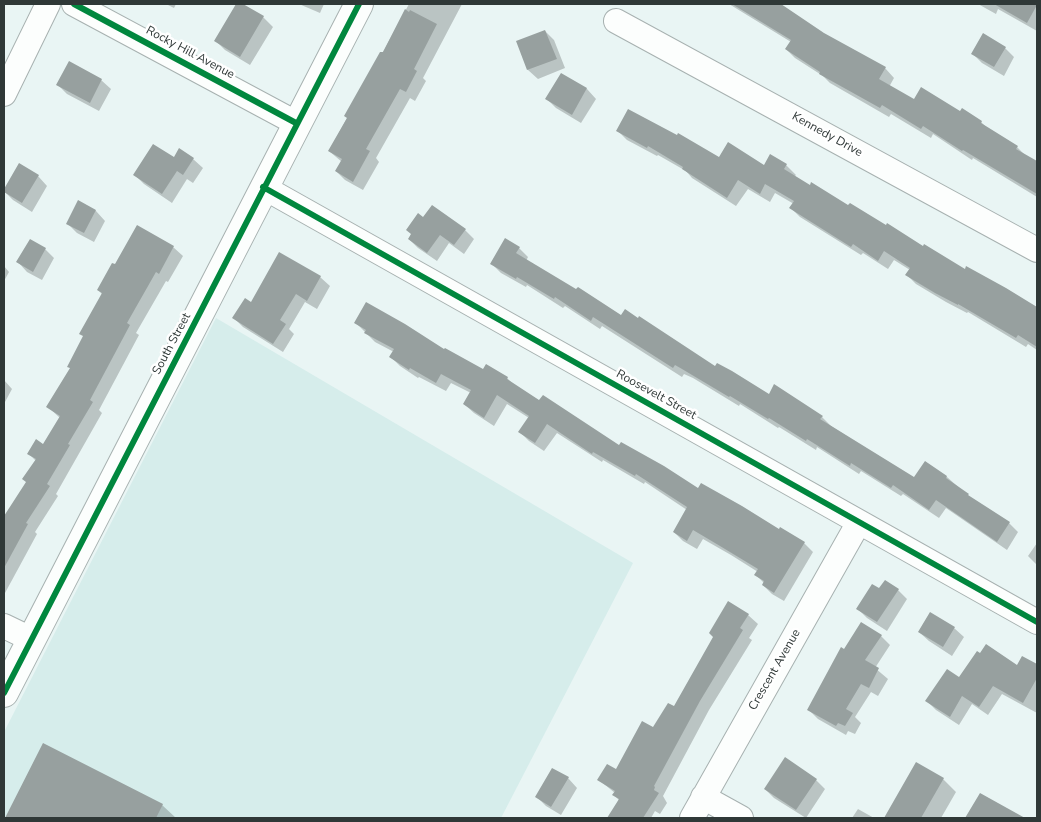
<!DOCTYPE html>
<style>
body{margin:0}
#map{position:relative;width:1041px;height:822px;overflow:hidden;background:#e9f5f4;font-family:"Nunito Sans",sans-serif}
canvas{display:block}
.frame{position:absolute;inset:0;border:5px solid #2f3837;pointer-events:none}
</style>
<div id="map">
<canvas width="1041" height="822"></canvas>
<div class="frame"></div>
</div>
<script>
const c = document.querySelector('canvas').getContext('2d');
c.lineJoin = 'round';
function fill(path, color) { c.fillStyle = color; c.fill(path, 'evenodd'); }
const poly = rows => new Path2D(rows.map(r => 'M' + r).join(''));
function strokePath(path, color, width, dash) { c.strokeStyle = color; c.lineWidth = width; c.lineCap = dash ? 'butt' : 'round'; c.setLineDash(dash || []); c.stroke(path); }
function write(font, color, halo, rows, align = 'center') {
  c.font = font + ' "Nunito Sans",sans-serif'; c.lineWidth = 5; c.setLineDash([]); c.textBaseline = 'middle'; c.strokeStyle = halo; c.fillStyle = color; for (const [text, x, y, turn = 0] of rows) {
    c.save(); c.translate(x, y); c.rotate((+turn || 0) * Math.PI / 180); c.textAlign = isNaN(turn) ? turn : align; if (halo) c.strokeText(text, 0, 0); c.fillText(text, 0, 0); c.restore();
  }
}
fill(poly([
 [216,318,633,563,501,818,4,818,4,732]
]), '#d6edeb');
fill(poly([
 [166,4,176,4,174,8],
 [238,4,241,4,263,17,273,27,250,65,225,50,216,41],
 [299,4,324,4,320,13],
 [409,4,462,4,423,78,426,81,415,101,410,98,376,158,379,162,363,190,345,180,336,171,342,162,329,151],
 [729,4,779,4,823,34,885,68,894,78,889,87,914,101,960,112,981,122,989,130,1017,147,1026,156,1037,162,1037,197,973,158,972,160,933,134,931,138,891,114,889,117,830,83,823,76,795,58,786,49,791,42],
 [978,4,1037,4,1037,31,998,9,996,14],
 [545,31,554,40,565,68,538,79,528,70,517,42],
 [1005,48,1014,57,1004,76,982,63,973,54],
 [561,75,587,89,596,99,581,123,556,108,547,99],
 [101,80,111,89,99,111,67,94,58,85],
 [618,131,719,158,764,167,770,156,786,165,796,175,794,177,965,271,967,268,1037,308,1037,350,1028,344,1026,347,968,312,967,313,946,302,916,284,907,275,910,270,894,260,888,269,863,253,861,255,800,217,791,208,794,204,775,193,770,202,748,189,736,206,692,178,686,171,658,155,657,156,627,140],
 [179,150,193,159,203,168,193,183,187,179,172,203,144,184,135,175,174,159],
 [19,165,38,176,47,186,32,212,13,200,4,191],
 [79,202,96,211,105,221,94,242,77,233,67,223],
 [424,218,465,230,474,239,464,254,449,243,437,261,418,248,409,239],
 [138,227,173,247,183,256,168,282,166,281,136,333,139,335,99,410,102,413,56,494,58,496,35,532,37,534,5,593,4,525,5,522,4,518,27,482,36,461,28,453,44,445,60,418,48,407,71,369,68,366,84,337,102,294,98,290,116,266],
 [505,240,519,248,528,257,526,261,621,316,769,396,822,417,831,426,914,479,925,462,947,477,974,501,1009,523,1018,532,1007,550,946,508,939,518,903,494,901,496,861,471,859,474,817,447,816,450,779,427,778,428,740,404,739,406,693,378,684,374,682,377,602,326,600,329,565,306,563,308,527,285,526,287,501,273,491,263],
 [45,249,54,258,42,280,27,272,18,262],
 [4,266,9,272,4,281],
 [320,277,330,286,317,309,305,302,289,329,294,334,283,352,243,327,234,318,251,304],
 [356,323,444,351,484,371,507,378,516,387,619,447,699,490,804,543,813,552,784,601,772,594,763,585,764,583,756,575,758,572,731,555,703,539,697,549,683,541,674,532,687,510,645,482,644,484,603,460,602,462,557,433,544,451,529,441,520,432,529,418,507,404,494,426,474,413,464,404,471,393,451,383,446,391,419,377,418,378,400,366,391,357,394,352,375,342],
 [4,380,12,389,5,402,4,401],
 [1037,543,1037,565,1028,556],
 [880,590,898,590,907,599,887,631,867,618,858,609],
 [748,615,758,624,749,638,752,640,709,710,663,796,667,803,660,814,655,811,651,818,608,818,620,801,614,795,615,793,599,780,616,771,674,708],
 [954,628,964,637,952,656,929,641,919,632],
 [881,636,890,645,875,668,888,679,878,696,871,692,855,717,861,723,855,734,848,731,846,735,818,719,809,710,844,650],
 [1022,657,1037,666,1037,713,1002,694,988,715,972,704,959,725,936,710,927,701,959,679,1017,666],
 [44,745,162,805,176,818,6,818],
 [917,764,943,779,956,792,941,818,886,818],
 [568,778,577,788,561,815,546,806,537,797],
 [816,780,825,789,806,818,774,798,765,789],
 [981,794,1022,818,967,818],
 [858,809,874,818,852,818]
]), '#0003');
fill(poly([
 [236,4,243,4,264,16,240,57,214,41],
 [732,4,781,4,824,33,886,67,879,79,914,99,921,87,960,111,962,108,982,121,981,123,1018,146,1016,149,1037,161,1037,194,963,150,962,151,923,126,921,129,882,105,880,108,819,74,820,72,785,49,791,40],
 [994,4,1037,4,1037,5,1027,23],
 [405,9,409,12,410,10,437,24,414,69,417,71,406,92,400,89,366,149,370,151,353,182,335,171,342,159,328,151,347,118,344,116,380,52,383,52],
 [545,30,557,59,527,70,516,41],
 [983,33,1006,47,994,67,971,54],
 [69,61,102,79,90,103,56,85],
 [561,73,587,88,572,115,545,99],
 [628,109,677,135,678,133,719,157,728,142,764,165,770,154,787,164,784,169,810,185,811,182,848,205,850,203,886,225,887,223,923,246,924,244,965,269,966,266,1006,288,1037,307,1037,347,1018,335,1016,338,958,304,958,305,935,293,905,275,910,268,884,251,878,261,853,244,851,247,789,208,794,201,765,184,760,194,738,180,727,198,682,169,683,167,648,146,647,148,616,131],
 [153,144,174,157,179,148,194,158,183,175,177,171,162,194,133,175],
 [19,163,39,175,22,203,4,192,4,189],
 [78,200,96,210,84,233,66,224],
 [432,205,466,229,454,245,440,235,427,253,408,239,411,234,406,230,418,213,423,217],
 [137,225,174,246,159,274,156,272,127,323,130,325,90,400,93,402,68,444,70,445,47,484,50,486,26,523,28,524,4,568,4,516,26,482,22,479,36,459,27,454,36,439,43,444,60,416,46,407,70,368,67,367,83,336,79,334,102,293,97,290,112,263,115,264],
 [505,238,520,247,516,253,576,289,578,287,621,315,625,309,638,318,639,316,715,366,717,363,732,371,769,394,774,384,823,416,820,419,914,477,925,461,947,476,946,478,969,494,968,495,1010,522,997,542,936,500,929,510,893,485,891,488,851,463,850,466,807,439,806,441,769,418,768,419,730,396,729,397,682,369,675,365,673,368,593,317,591,321,555,297,554,299,517,277,516,279,490,264],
 [30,239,46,248,33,272,16,262],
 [279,252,321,276,307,301,296,294,280,320,286,324,273,344,232,318,245,298,251,302],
 [366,302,405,324,444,349,445,348,483,369,486,364,508,377,507,379,539,400,543,395,619,445,621,442,664,466,698,488,701,483,742,506,779,529,780,527,805,542,774,593,762,585,764,581,754,575,758,569,720,546,693,530,687,541,673,532,687,507,636,474,635,476,593,452,592,454,547,424,535,443,518,432,529,416,497,395,484,418,463,404,471,390,441,374,436,383,410,368,409,370,389,357,394,349,364,333,366,330,354,323],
 [885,580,899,589,877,622,856,609,872,584,879,588],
 [728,601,749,614,740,628,743,630,700,701,654,786,655,787,654,790,659,793,643,818,607,818,619,799,612,795,615,791,597,780,607,764,616,769,642,721,653,727,668,703,674,706,713,637,709,633],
 [930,612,955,627,943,647,918,632],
 [861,622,882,635,865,660,879,668,869,688,861,684,846,709,853,713,845,726,838,723,836,726,807,710,841,647,844,649],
 [986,644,1017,665,1022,656,1037,664,1037,678,1023,703,993,686,979,707,962,696,950,717,925,701,947,669,959,677,977,651,980,653],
 [43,743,163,804,156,818,5,818],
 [785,757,817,779,796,810,764,789],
 [916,762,944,778,921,818,884,818],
 [552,768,569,777,551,807,535,797],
 [980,793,1025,818,965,818]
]), '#97a09f');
const minor = poly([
 [74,4,296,123],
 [616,21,1037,250],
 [4,94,48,4],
 [263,187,1037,622],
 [4,626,31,639],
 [703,797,741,818],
 [692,818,859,522]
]);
const secondary = poly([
 [4,693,359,4]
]);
strokePath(minor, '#a7b1b0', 26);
strokePath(secondary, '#a7b1b0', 30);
strokePath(minor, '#fcfefd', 24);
strokePath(secondary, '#fcfefd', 28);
strokePath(poly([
 [74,4,296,123],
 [263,187,1037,622],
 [4,693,359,4]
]), '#00873e', 6);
write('12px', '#2f3837', '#fff', [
 ["Rocky Hill Avenue",190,53,28],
 ["Kennedy Drive",827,135,29],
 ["South Street",172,344,-62],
 ["Roosevelt Street",656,395,29],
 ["Crescent Avenue",775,670,-60]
]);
</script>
